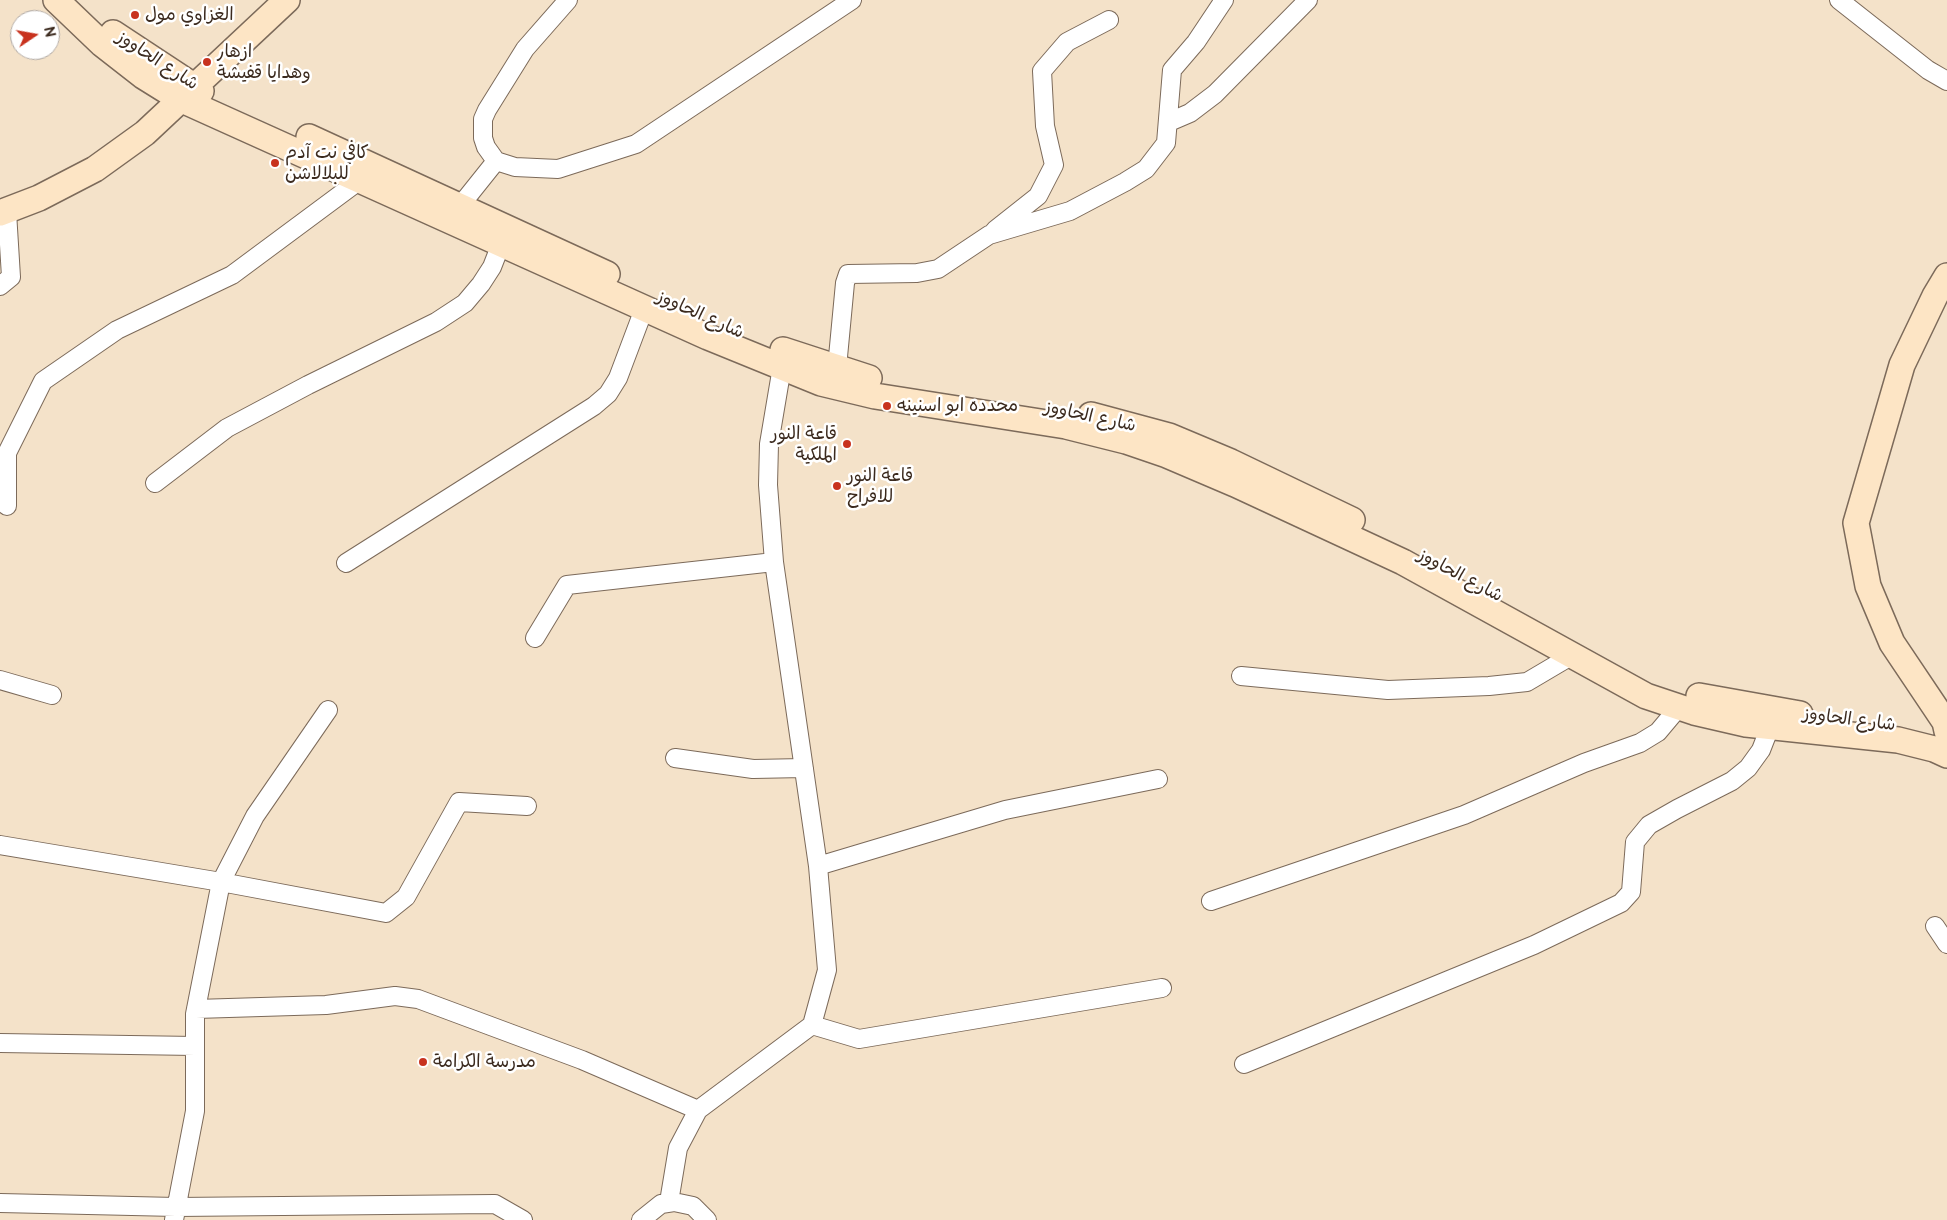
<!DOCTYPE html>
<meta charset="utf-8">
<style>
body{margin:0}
#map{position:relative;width:1947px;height:1220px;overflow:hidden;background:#f4e2c9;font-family:"Balsamiq Sans",sans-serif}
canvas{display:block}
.north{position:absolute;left:10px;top:10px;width:50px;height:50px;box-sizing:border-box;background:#fff;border:1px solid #b1aaa5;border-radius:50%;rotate:78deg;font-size:14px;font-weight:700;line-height:20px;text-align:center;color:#3b2a1e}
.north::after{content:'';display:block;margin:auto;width:18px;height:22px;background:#c8321e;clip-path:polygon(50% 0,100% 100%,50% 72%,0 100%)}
</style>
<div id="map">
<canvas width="1947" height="1220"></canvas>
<div class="north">N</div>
</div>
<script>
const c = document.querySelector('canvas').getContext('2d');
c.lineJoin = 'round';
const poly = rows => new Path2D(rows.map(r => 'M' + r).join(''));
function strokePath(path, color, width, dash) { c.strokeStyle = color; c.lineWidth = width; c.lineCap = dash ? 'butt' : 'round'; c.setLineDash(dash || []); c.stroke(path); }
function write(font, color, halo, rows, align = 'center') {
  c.font = font + ' "Balsamiq Sans","Playpen Sans Arabic",sans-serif'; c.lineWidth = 5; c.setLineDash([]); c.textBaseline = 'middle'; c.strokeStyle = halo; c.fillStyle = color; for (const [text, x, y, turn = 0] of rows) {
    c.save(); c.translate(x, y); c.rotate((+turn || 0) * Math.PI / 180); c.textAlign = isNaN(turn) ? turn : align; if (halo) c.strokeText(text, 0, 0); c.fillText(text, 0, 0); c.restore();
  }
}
const street = poly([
 [1839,0,1928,70,1947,81],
 [1169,122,1190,113,1215,94,1308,0],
 [496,161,486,147,483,138,483,119,487,110,525,49,568,0],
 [460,206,496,161,515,167,558,169,636,144,852,0],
 [995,230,1038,196,1054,165,1045,126,1042,71,1067,42,1109,20],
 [0,286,11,277,7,212],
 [836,378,845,283,848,274,917,273,938,269,989,235,1070,211,1125,182,1146,169,1166,143,1172,70,1196,42,1224,0],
 [155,483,227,428,308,385,436,322,465,303,481,284,492,267,501,244],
 [7,506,7,453,43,381,117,330,232,275,360,180],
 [346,563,594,406,608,394,618,378,644,309],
 [535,638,567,585,774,562],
 [1241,676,1388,690,1489,686,1527,682,1571,656],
 [0,680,52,695],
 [675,758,753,769,804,768],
 [0,845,221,882,386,913,406,897,459,802,527,806],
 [818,866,1005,810,1158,779],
 [1211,901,1464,815,1584,763,1640,743,1658,732,1679,707],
 [1935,926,1947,944],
 [196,1009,326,1005,395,996,418,999,582,1060,698,1110],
 [812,1025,859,1039,1162,988],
 [0,1043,195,1046],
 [1244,1064,1534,945,1621,903,1631,892,1635,842,1649,825,1677,809,1732,781,1748,768,1761,750,1770,727],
 [669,1202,678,1148,698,1110,812,1025,827,970,818,866,774,562,768,485,769,444,782,367],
 [0,1203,176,1207,495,1204,523,1220],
 [174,1220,195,1111,195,1014,221,882,255,816,328,710],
 [641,1220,661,1204,674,1202,693,1206,707,1220]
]);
const secondary = poly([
 [56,0,102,44,143,76,180,99,708,337,821,383,875,396,1066,426,1126,441,1167,455,1235,484,1403,562,1646,696,1694,712,1746,724,1898,740,1934,749,1947,755],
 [113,33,201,91],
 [309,137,607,274],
 [0,213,39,198,95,169,145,133,287,0],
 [1947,276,1935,296,1902,365,1856,523,1868,586,1892,643,1945,722,1947,731],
 [783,350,869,378],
 [1091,415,1169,436,1231,462,1352,520],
 [1699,696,1800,714]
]);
strokePath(street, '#7c6a5a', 20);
strokePath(secondary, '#7c6a5a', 28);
strokePath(street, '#fff', 18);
strokePath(secondary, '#fde5c5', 25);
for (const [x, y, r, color] of [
 [135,15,5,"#c8321e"],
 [207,62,5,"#c8321e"],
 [275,163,5,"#c8321e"],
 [887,406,5,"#c8321e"],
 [847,444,5,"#c8321e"],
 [837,486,5,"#c8321e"],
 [423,1062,5,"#c8321e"]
]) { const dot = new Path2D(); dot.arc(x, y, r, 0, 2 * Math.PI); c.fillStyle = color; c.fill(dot); strokePath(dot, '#fff', 2); }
write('18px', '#3b2a1e', '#fff', [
 ["الغزاوي مول",145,15],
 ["ازهار",217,52],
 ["وهدايا قفيشة",217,73],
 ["كافي نت آدم",285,153],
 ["للبلالاشن",285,174],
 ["محدده ابو اسنينه",897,406],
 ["قاعة النور",837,434,"right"],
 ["الملكية",837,455,"right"],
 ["قاعة النور",847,476],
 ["للافراح",847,497],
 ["مدرسة الكرامة",433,1062]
], 'left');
write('18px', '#3b2a1e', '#fff', [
 ["شارع الحاووز",157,61,33],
 ["شارع الحاووز",700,315,24],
 ["شارع الحاووز",1090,417,12],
 ["شارع الحاووز",1460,576,28],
 ["شارع الحاووز",1849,720,7]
]);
</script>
